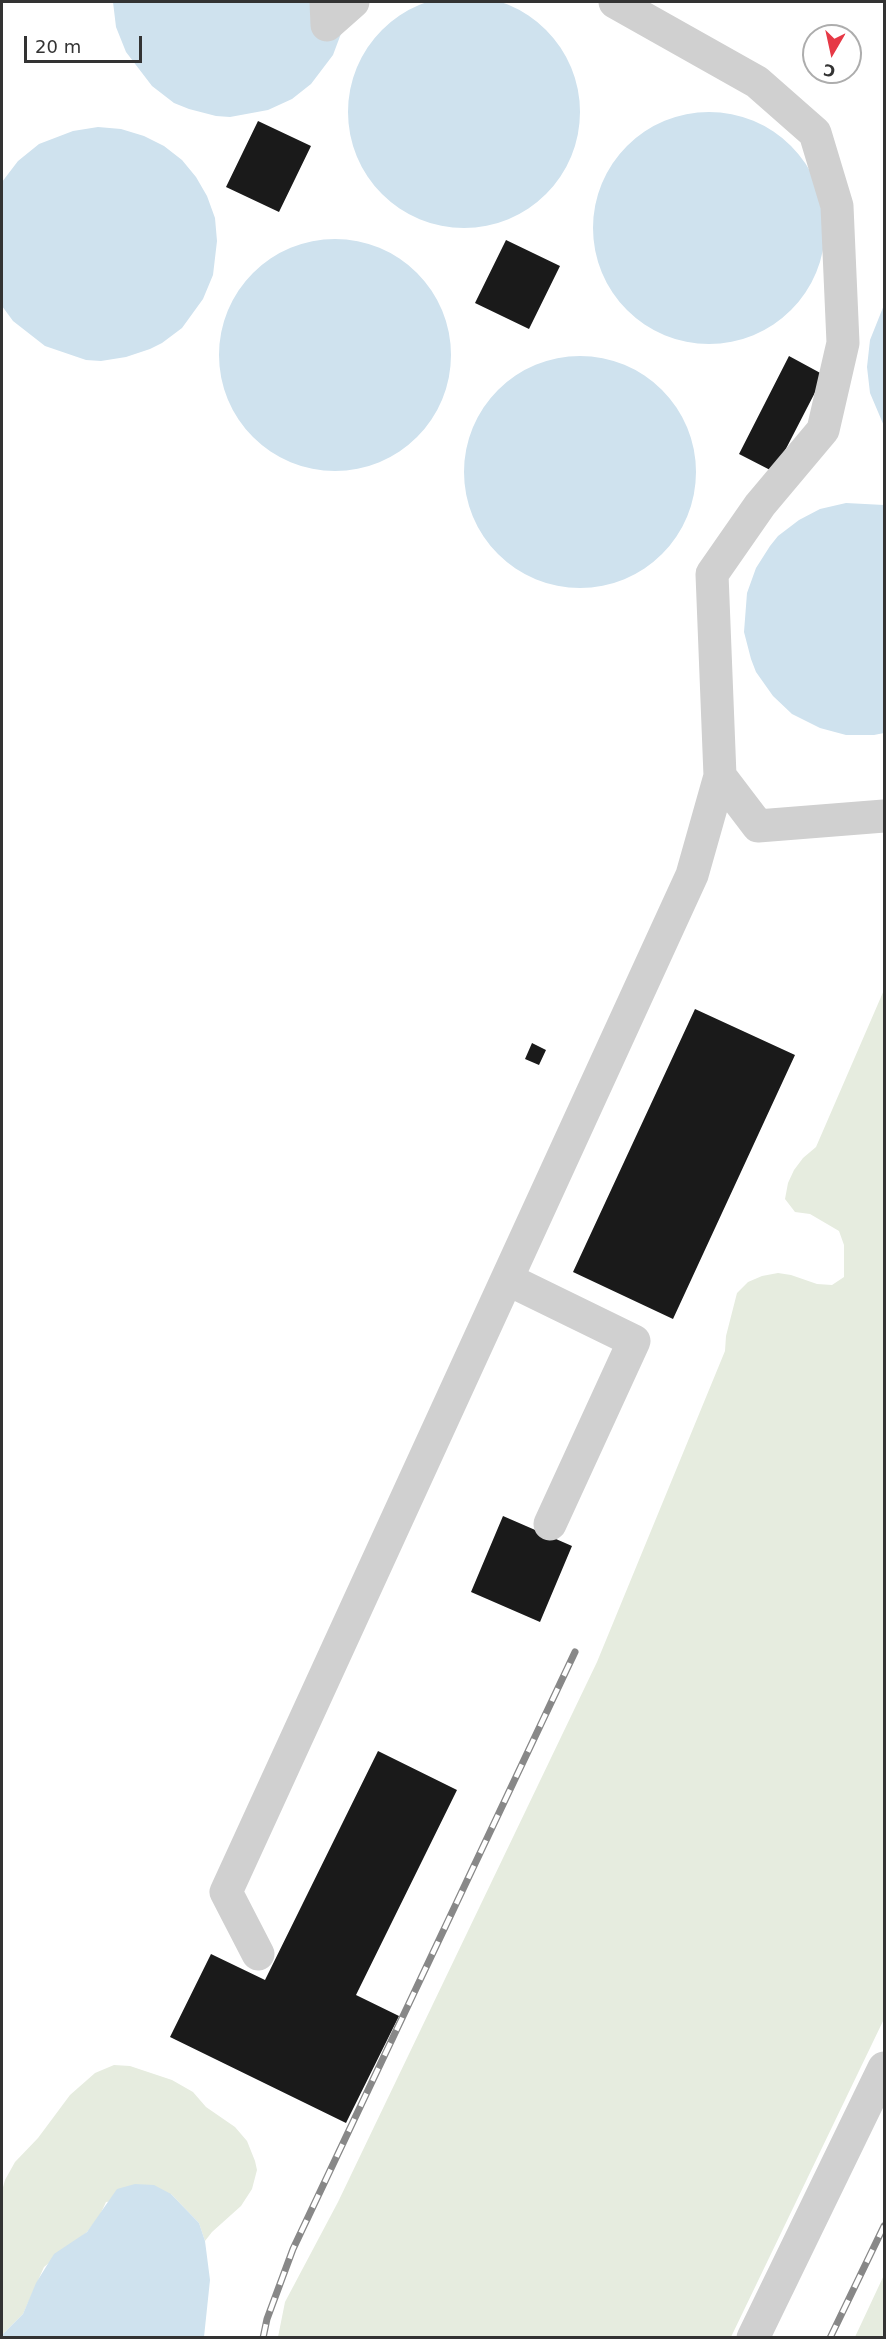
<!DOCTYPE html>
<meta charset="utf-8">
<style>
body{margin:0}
#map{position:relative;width:886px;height:2339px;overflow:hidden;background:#fff;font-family:"DejaVu Sans",sans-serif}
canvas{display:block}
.frame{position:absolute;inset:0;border:3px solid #333;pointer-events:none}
.north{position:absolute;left:802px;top:24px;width:60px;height:60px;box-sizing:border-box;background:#fff;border:2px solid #adadad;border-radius:50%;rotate:189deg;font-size:16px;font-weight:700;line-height:24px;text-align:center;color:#333}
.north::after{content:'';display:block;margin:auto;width:21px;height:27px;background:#e63946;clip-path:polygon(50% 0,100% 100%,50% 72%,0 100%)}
.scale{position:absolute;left:24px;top:36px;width:118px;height:27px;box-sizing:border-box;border:3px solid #333;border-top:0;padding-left:8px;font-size:18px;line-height:21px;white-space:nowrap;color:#333;-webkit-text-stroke:4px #fff;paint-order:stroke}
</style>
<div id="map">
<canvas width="886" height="2339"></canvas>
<div class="frame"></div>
<div class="north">С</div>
<div class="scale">20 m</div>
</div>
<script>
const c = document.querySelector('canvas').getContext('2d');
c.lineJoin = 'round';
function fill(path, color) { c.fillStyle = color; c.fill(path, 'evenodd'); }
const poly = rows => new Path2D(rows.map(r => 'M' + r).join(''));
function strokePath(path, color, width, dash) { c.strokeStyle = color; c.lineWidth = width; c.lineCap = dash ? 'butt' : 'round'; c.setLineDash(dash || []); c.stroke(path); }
fill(poly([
 [884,990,884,2019,731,2337,278,2337,285,2302,338,2202,597,1662,725,1351,726,1336,737,1293,748,1282,762,1276,778,1273,791,1275,817,1284,832,1285,844,1277,844,1245,839,1231,810,1214,795,1212,785,1199,788,1183,794,1170,803,1158,816,1147],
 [114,2065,130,2066,172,2080,193,2092,206,2107,235,2127,247,2141,255,2161,257,2170,252,2189,241,2206,212,2232,205,2241,199,2223,171,2194,106,2202,99,2217,87,2232,44,2267,23,2314,2,2335,2,2191,5,2180,15,2162,38,2138,70,2095,95,2073],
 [884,2275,884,2337,855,2337]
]), '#e6ecdf');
fill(poly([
 '348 112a116 116 0 1 1 232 0a116 116 0 1 1-232 0Z',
 [113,2,346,2,342,31,333,55,311,84,292,99,268,110,230,117,216,116,189,109,174,103,152,86,126,52,116,27],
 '593 228a116 116 0 1 1 232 0a116 116 0 1 1-232 0Z',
 [98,127,121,129,144,136,164,146,182,160,196,177,207,196,215,218,217,241,213,275,203,299,182,328,162,343,150,349,126,357,101,361,86,360,45,346,13,321,2,306,2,182,18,161,39,144,73,131],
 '219 355a116 116 0 1 1 232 0a116 116 0 1 1-232 0Z',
 [884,305,884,426,870,393,867,367,870,340],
 '464 472a116 116 0 1 1 232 0a116 116 0 1 1-232 0Z',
 [846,503,884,505,884,733,874,735,846,735,820,728,792,714,773,696,756,672,751,659,744,632,747,593,756,568,770,546,778,536,799,520,820,509],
 [135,2184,154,2185,171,2194,199,2223,205,2241,210,2280,204,2337,2,2337,2,2335,23,2314,36,2283,54,2254,87,2232,117,2189]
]), '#cfe2ee');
fill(poly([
 [258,121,311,146,279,212,226,187],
 [506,240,560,266,529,329,475,303],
 [789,356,824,375,774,472,739,454],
 [695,1009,795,1055,673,1319,573,1272],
 [532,1043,546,1050,539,1065,525,1059],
 [503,1516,572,1546,540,1622,471,1592],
 [378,1751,457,1790,356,1995,399,2016,346,2123,170,2037,211,1954,265,1980]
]), '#1a1a1a');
strokePath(poly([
 [326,2,327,25,353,2],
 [615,2,757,82,815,133,837,206,843,343,823,430,760,505,712,574,720,776,758,826,884,816],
 [507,1279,634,1341,550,1524],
 [258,1954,226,1892,692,875,720,776],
 [753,2338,884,2068]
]), '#d0d0d0', 33);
const rail = poly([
 [263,2338,267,2319,293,2249,575,1652],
 [830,2338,884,2226]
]);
strokePath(rail, '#888', 7);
strokePath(rail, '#fff', 4.5, [14]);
</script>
